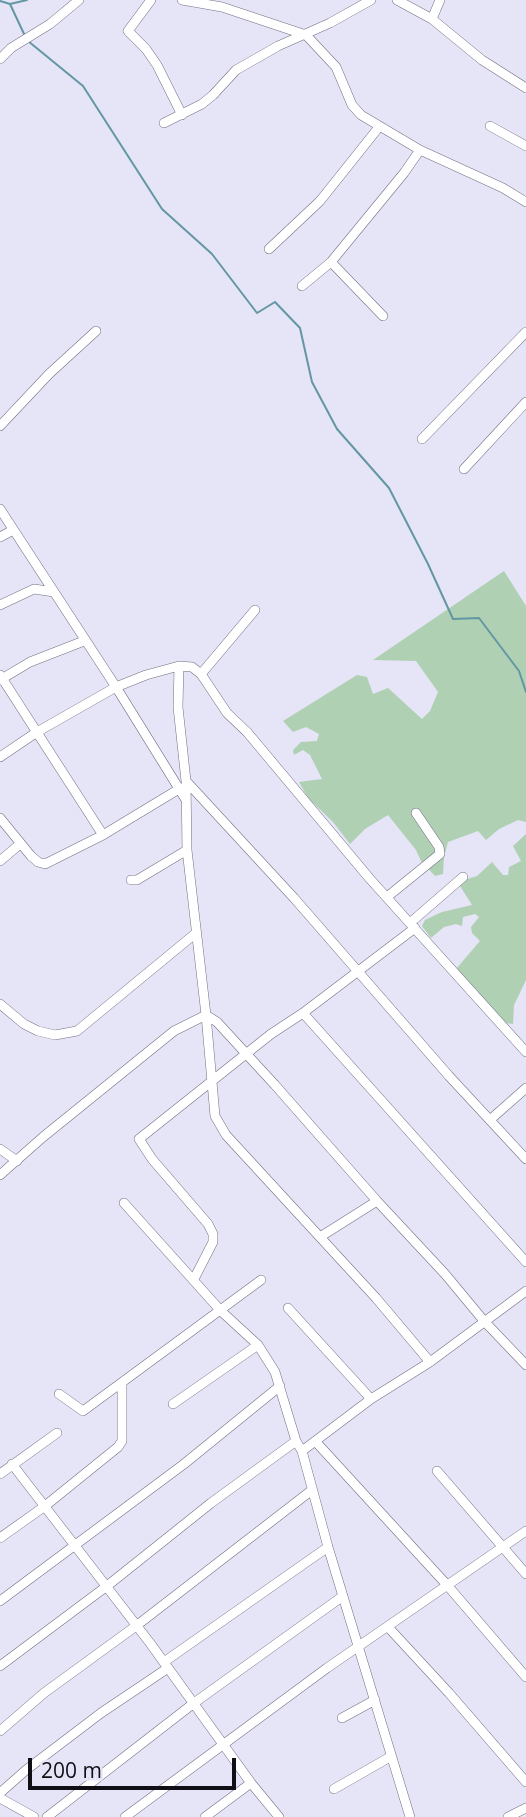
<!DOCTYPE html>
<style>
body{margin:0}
#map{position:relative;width:526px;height:1817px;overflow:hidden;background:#e6e4f7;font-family:"Open Sans",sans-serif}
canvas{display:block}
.scale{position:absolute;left:28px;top:1758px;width:208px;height:32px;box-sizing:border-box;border:4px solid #0f0f15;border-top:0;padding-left:9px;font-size:21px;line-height:24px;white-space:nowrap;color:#0f0f15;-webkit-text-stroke:5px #e6e4f7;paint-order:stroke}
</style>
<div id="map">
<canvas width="526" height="1817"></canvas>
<div class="scale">200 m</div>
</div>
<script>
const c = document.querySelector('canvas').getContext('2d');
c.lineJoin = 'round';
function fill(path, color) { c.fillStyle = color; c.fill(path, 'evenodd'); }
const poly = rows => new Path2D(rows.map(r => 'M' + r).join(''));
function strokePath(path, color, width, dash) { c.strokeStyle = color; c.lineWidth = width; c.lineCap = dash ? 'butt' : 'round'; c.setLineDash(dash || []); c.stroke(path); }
fill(poly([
 [504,571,526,606,526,822,518,820,499,829,486,840,478,831,448,842,444,857,443,874,435,876,421,861,416,850,388,815,365,829,350,844,333,822,308,798,299,782,322,779,310,755,303,750,294,755,293,750,301,742,317,741,319,734,306,727,293,732,283,721,357,675,367,677,373,694,388,688,422,719,430,711,438,692,416,661,373,660],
 [526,834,526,980,514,1005,513,1024,506,1023,456,969,480,941,472,933,471,927,479,917,475,914,463,917,462,926,456,924,444,927,431,938,422,926,425,920,442,912,472,905,460,886,467,879,477,876,492,862,503,875,508,875,509,867,521,861,513,846]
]), '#b0d0b4');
strokePath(poly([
 [0,1,10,4,27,0],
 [10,4,25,36],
 [28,41,83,86,162,209,212,254,257,313,275,302,300,328,312,382,337,429,389,488,428,564,453,619,479,618,519,671,526,692]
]), '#6297a3', 2);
const street = poly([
 [151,0,128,31,146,49,157,65,182,115],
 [182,0,222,7,306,35,336,67,352,105,361,115,420,150,503,188,526,202],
 [397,0,432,19,482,60,526,88],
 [432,19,440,0],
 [0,59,11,48,50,24,79,0],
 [164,123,202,104,213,95,236,70,278,46,330,23,371,0],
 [490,126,526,146],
 [269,249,320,201,379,127],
 [331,262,383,316],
 [302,286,331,262,404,173,420,150],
 [0,426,49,374,96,331],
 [422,439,526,332],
 [464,469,526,402],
 [0,509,116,687,186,800],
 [0,537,13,530],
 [0,605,34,589,54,592],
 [201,674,255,610],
 [0,675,103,835],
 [0,680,30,662,84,641],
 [0,757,37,732,116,687,146,675,179,666],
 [186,781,294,898,449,1076,526,1159],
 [0,818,31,856,38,862,45,864,103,835,179,789],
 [0,861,20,844],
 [131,880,137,880,187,850],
 [387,897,440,854,439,847,416,813],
 [410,923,463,877],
 [0,1004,24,1024,38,1031,55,1035,77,1031,196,933],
 [303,1013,526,1262],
 [491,1119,526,1088],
 [0,1149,17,1161],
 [0,1175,43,1137,174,1031,206,1015,217,1022,275,1085,377,1201,445,1274,484,1321,526,1365],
 [124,1203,221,1311,258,1345,275,1372,296,1441,302,1451,328,1547,410,1817],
 [320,1237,377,1201],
 [194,1279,213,1242,213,1234,208,1224,152,1159,139,1139,271,1034,303,1013,415,928],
 [288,1308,371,1399],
 [430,1362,376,1298,226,1135,215,1116,206,1015,187,850,186,781,178,707,179,666,192,667,201,674,227,713,247,732,370,879,526,1052],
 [59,1394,83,1411,261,1280],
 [173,1404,258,1345],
 [316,1442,447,1585,526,1677],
 [302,1451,371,1399,430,1362,526,1291],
 [12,1464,150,1643,251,1783,279,1817],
 [437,1471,526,1574],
 [0,1474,57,1433],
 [0,1538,45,1506,118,1447,122,1441,122,1383],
 [0,1601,184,1464,280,1386],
 [388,1627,449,1693,526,1782],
 [164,1662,328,1547],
 [0,1666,107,1586,211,1503,296,1441],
 [342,1718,375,1700],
 [0,1731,44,1693,136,1626,312,1490],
 [334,1789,390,1757],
 [0,1793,26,1770,101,1713,168,1668],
 [0,1798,34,1817],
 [47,1817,194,1703,343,1596],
 [125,1817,327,1668,526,1531],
 [205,1817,251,1783],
 [508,1817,526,1808]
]);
strokePath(street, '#716f80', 10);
strokePath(street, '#fff', 9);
</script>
